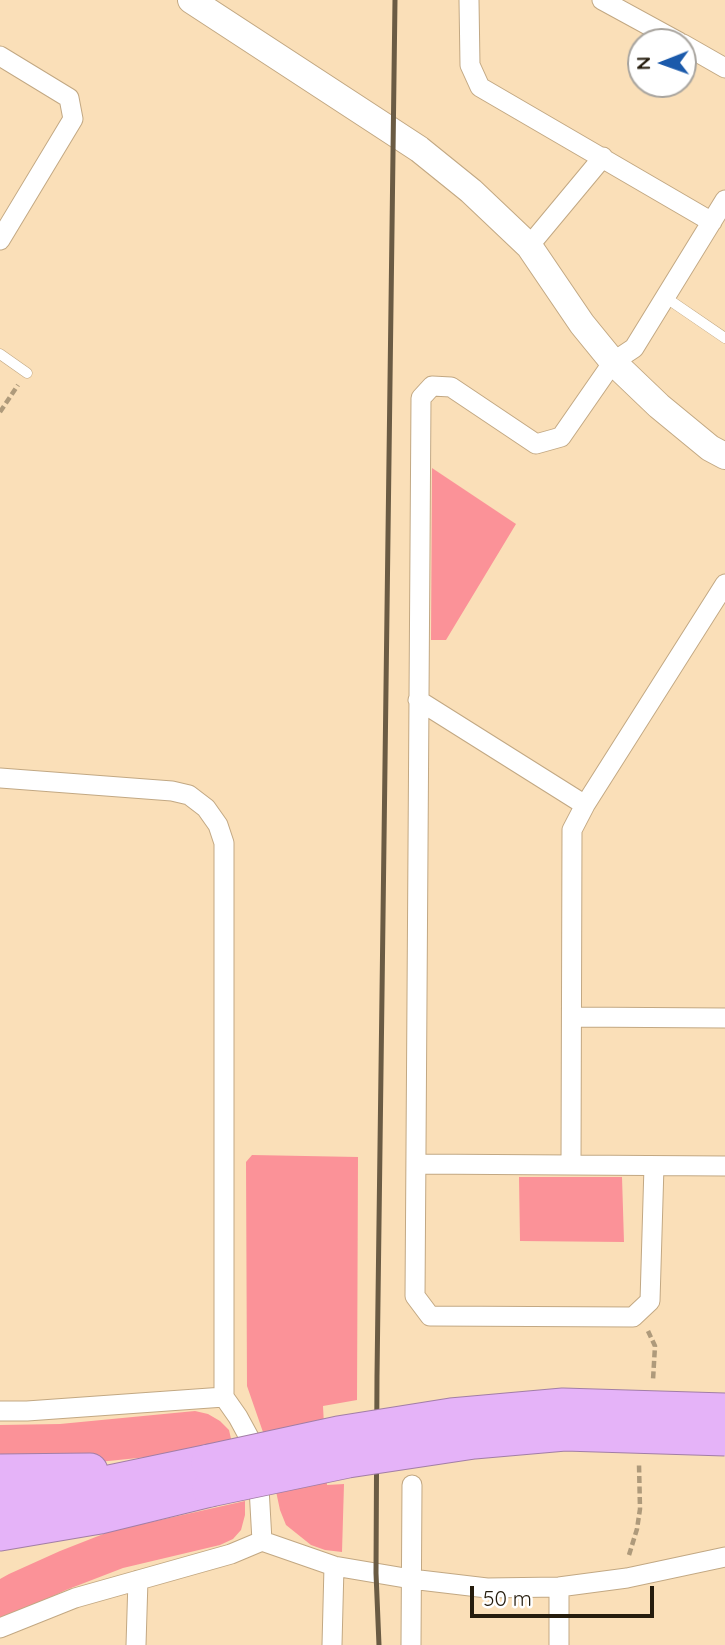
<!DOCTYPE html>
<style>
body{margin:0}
#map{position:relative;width:725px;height:1645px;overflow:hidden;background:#fadfb8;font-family:Quicksand,sans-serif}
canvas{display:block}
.north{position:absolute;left:627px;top:28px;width:70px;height:70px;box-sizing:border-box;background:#fff;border:2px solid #a8a49e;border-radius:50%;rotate:269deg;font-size:19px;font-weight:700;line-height:28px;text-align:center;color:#251c0d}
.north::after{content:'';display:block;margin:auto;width:24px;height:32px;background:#1b5aab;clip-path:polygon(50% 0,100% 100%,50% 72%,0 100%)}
.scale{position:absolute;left:470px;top:1586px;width:184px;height:32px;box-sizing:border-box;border:4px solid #251c0d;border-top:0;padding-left:9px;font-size:21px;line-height:24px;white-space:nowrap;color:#251c0d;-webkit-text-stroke:5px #fff;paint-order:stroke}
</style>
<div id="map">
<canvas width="725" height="1645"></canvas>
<div class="north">N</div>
<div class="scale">50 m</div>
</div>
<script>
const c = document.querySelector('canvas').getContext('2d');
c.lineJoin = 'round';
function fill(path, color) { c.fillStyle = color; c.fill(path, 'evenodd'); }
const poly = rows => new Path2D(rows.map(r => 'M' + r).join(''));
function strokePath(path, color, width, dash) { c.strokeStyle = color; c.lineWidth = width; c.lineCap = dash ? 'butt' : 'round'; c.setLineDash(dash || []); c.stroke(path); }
fill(poly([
 [432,468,516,524,446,640,431,640],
 [252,1155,358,1157,357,1400,323,1406,327,1485,344,1484,342,1552,325,1550,311,1545,286,1525,280,1510,264,1435,247,1386,246,1162],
 [519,1177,622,1177,624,1242,520,1241],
 [195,1411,208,1414,220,1421,229,1430,232,1443,167,1455,79,1464,0,1465,0,1425,60,1424],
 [245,1501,245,1515,241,1530,233,1539,220,1545,123,1568,66,1590,0,1621,0,1579,9,1574,60,1551,111,1531]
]), '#fb9298');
const lane = poly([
 [665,297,725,338],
 [0,354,27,373]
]);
const street = poly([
 [469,0,470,65,480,87,712,222],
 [602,0,679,42],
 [683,44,725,68],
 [0,56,69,98,73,119,0,240],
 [529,246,603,157],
 [418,700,585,805],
 [0,778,172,791,189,795,206,808,218,825,224,843,224,1397,238,1417,257,1452,262,1541],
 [572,1017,725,1018],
 [417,1164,725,1166],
 [571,1165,572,830,585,805,725,584],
 [654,1166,650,1301,633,1317,430,1316,415,1296,421,398,432,386,451,387,536,444,561,437,613,362,634,348,725,200],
 [0,1411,27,1411,224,1397],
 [0,1628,75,1598,231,1554,262,1541,334,1566,411,1579,487,1588,559,1587,627,1578,725,1557],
 [136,1645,138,1580],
 [332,1645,334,1566],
 [411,1645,412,1485],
 [559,1645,559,1587]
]);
const secondary = poly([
 [191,0,419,149,471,191,529,246,582,324,613,362,659,406,710,448,725,456]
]);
const highway = poly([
 [0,1472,90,1471],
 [0,1506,209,1462],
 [0,1533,100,1516,210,1489]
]);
strokePath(lane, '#c2a883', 11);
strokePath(street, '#c2a883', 21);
strokePath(secondary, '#c2a883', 28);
strokePath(highway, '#a27ea6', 37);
strokePath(poly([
 [0,412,18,385],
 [648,1331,655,1346,653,1380],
 [629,1555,637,1529,640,1509,639,1464]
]), '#ae9a7b', 4.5, [7, 3.5]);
strokePath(lane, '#fff', 10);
strokePath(street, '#fff', 19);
strokePath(secondary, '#fff', 26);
strokePath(highway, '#e5b3f8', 35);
strokePath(poly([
 [379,1645,376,1573,377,1375,395,0]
]), '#6a5b44', 5);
const highwayBridge = poly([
 [209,1462,338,1434,451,1416,563,1406,725,1411],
 [210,1489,348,1460,474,1441,565,1433,725,1438]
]);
strokePath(highwayBridge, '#a27ea6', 37, []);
strokePath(highwayBridge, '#e5b3f8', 35);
</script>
